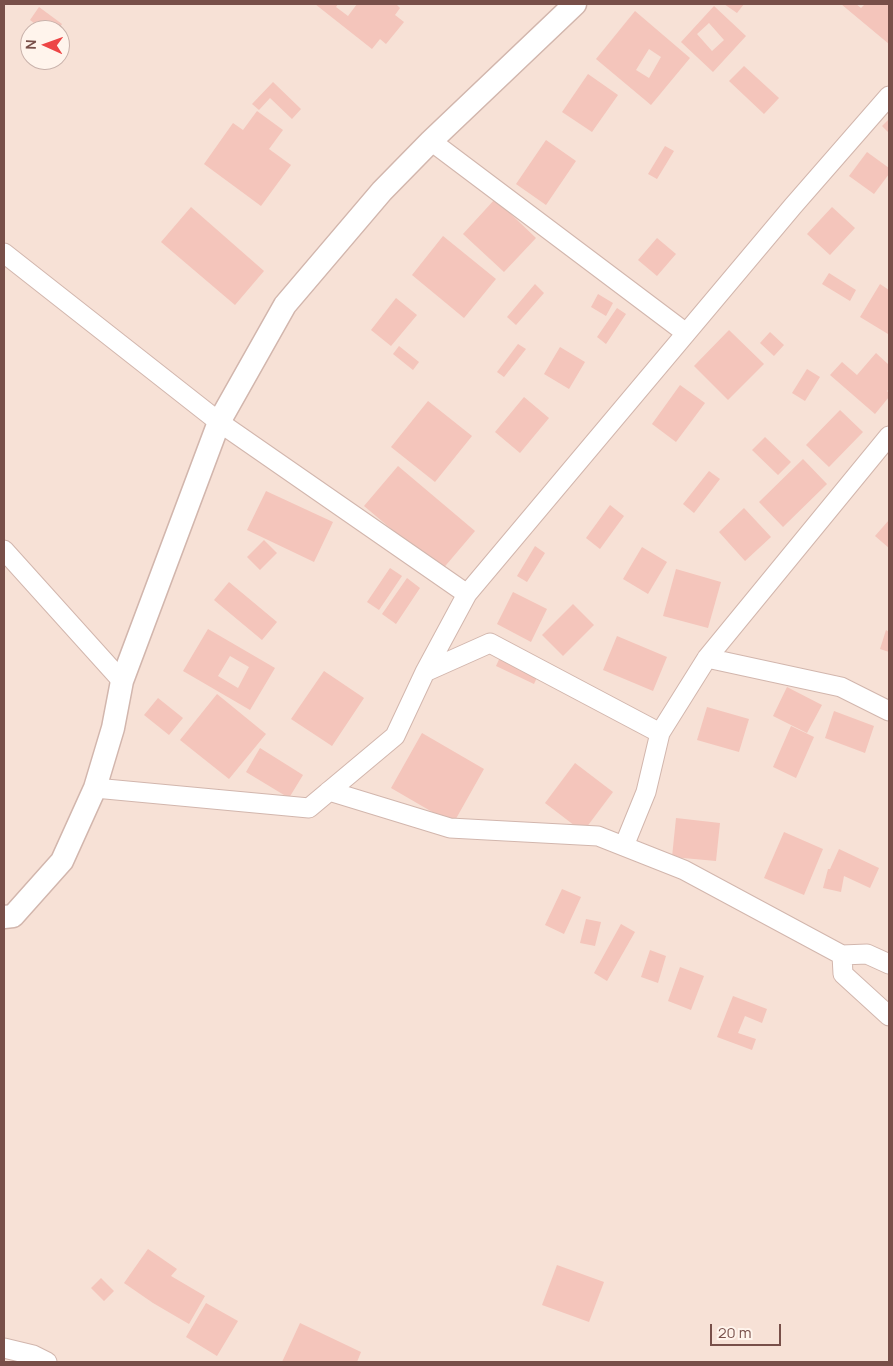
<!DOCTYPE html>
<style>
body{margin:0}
#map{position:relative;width:893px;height:1366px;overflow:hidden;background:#fdefe5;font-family:Manrope,sans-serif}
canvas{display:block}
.frame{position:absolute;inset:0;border:5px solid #784f49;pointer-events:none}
.north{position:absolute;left:20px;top:20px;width:50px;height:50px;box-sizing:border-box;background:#fff4ec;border:1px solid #c9b2ab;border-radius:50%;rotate:272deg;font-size:14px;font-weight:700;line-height:20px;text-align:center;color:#784f49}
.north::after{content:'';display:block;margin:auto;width:18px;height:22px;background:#ed4545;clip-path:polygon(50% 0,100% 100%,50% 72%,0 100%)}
.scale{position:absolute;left:710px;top:1324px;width:71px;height:22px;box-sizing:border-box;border:2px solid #784f49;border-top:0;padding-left:6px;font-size:15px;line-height:18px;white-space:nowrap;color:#784f49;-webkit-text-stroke:4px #fff4ec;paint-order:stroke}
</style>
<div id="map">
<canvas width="893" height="1366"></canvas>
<div class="frame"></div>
<div class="north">N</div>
<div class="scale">20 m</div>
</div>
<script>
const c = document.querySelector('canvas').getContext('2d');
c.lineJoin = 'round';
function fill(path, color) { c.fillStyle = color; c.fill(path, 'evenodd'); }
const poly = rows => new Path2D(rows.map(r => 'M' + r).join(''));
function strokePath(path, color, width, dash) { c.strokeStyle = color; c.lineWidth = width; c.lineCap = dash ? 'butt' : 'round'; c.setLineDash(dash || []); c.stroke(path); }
fill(poly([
 [4,4,889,4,889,1362,4,1362],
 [30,30,60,30,60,60,30,60]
]), '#f7e1d6');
fill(poly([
 [315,4,338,4,336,7,348,16,357,4,396,4,400,8,395,15,404,22,386,44,380,39,372,49],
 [724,4,744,4,737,13],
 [841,4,856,4,861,8,865,4,889,4,889,44],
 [714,6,746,36,713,72,681,42],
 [709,23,724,40,712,51,697,34],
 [39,7,62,24,58,30,43,30,30,20],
 [635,11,690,58,651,105,596,59],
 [649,49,661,57,649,78,636,70],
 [744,66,779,98,764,114,729,81],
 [588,74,618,95,592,132,562,112],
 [273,82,301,109,292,119,270,98,259,110,252,104],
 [257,111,283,130,269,149,291,165,261,206,204,164,233,123,243,130],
 [889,119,889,133,882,126],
 [546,140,576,161,546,205,516,184],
 [665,146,674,151,657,179,648,174],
 [867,152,889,168,889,174,874,194,849,176],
 [495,199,536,238,504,272,463,234],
 [191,207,264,271,235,305,161,242],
 [832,207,855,228,830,255,807,234],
 [443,236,496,279,464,318,412,275],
 [657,238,676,254,657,276,638,260],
 [829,273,856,290,850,301,822,284],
 [535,284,544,293,516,325,507,317],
 [880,284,889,290,889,332,888,334,860,317],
 [598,294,613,303,606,316,591,307],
 [396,298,417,315,391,346,371,330],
 [617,308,626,314,606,344,597,337],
 [729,330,764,364,728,400,694,366],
 [770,332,784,345,774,356,760,343],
 [518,344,526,349,504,377,497,372],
 [399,346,419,362,413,370,393,354],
 [560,347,585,362,569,389,544,374],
 [876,353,889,365,889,389,887,391,889,393,889,397,875,414,830,375,842,362,857,375],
 [807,369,820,377,805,401,792,393],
 [680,385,705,403,676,442,652,424],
 [524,397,549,418,520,453,495,432],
 [428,401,472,436,435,482,391,447],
 [840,410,863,432,829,467,806,445],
 [765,437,791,462,778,475,752,450],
 [803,459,827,484,783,527,759,502],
 [398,466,475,531,441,571,364,506],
 [709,471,720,479,694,513,683,504],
 [266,491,333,522,314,562,247,530],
 [610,505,624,516,600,549,586,538],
 [744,508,771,537,745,561,719,532],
 [889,520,889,548,875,536],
 [264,540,277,553,260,570,247,557],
 [535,546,545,553,527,582,517,576],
 [642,547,667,562,648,594,623,579],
 [390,568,402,576,379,610,367,602],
 [676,569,721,582,708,628,663,616],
 [407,578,420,588,396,624,382,614],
 [229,582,277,622,262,640,214,600],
 [513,592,547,609,531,642,497,624],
 [573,604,594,625,563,656,542,635],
 [208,629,275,668,250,710,183,671],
 [230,656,249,667,238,688,218,676],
 [886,630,889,632,889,652,880,649],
 [617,636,667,657,653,691,603,670],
 [502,653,540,671,534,684,496,666],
 [324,671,364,698,332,746,291,719],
 [787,687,822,705,807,733,773,716],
 [217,694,266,734,229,779,180,740],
 [158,698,183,718,169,735,144,715],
 [707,707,749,719,739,752,697,740],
 [834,711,874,726,865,753,825,738],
 [791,726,814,737,796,778,773,767],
 [422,733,484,769,453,824,391,788],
 [260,748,303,775,289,798,246,772],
 [575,763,613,792,583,832,545,803],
 [676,818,720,823,716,861,672,857],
 [784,832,823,849,804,895,764,878],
 [839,849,879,868,870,888,844,876,841,892,823,888,828,869,830,869],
 [562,889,581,897,564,934,545,925],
 [586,919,601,922,595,946,580,943],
 [621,924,635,932,607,981,594,973],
 [650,950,666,956,658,983,641,977],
 [680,967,704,976,691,1010,668,1001],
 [733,996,767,1009,762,1023,745,1016,738,1033,756,1039,752,1050,717,1037],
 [148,1249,177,1269,171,1276,205,1296,189,1324,153,1303,124,1283],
 [557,1265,604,1282,589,1322,542,1305],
 [101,1278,114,1291,104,1301,91,1288],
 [206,1303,238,1321,217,1356,186,1337],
 [300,1323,361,1352,357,1362,282,1362]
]), '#f4c5bb');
const minor = poly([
 [431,141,686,333],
 [4,253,219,422,467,594],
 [4,550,122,681],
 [707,658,841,687,889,711],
 [425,672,490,643,660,733],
 [95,788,309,808,395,736,425,672,467,594,793,206,889,96],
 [329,791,450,828,598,836,684,870,842,955,867,954,889,964],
 [624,846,646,792,660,733,707,658,889,436],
 [842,955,843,974,889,1016],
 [4,1348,33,1355,47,1362]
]);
const tertiary = poly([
 [4,917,13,916,62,861,95,788,113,728,122,681,219,422,285,305,382,191,431,141,575,4]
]);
strokePath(minor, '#d2b6ad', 21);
strokePath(tertiary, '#d2b6ad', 25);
strokePath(minor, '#fff', 19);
strokePath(tertiary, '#fff', 22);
</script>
